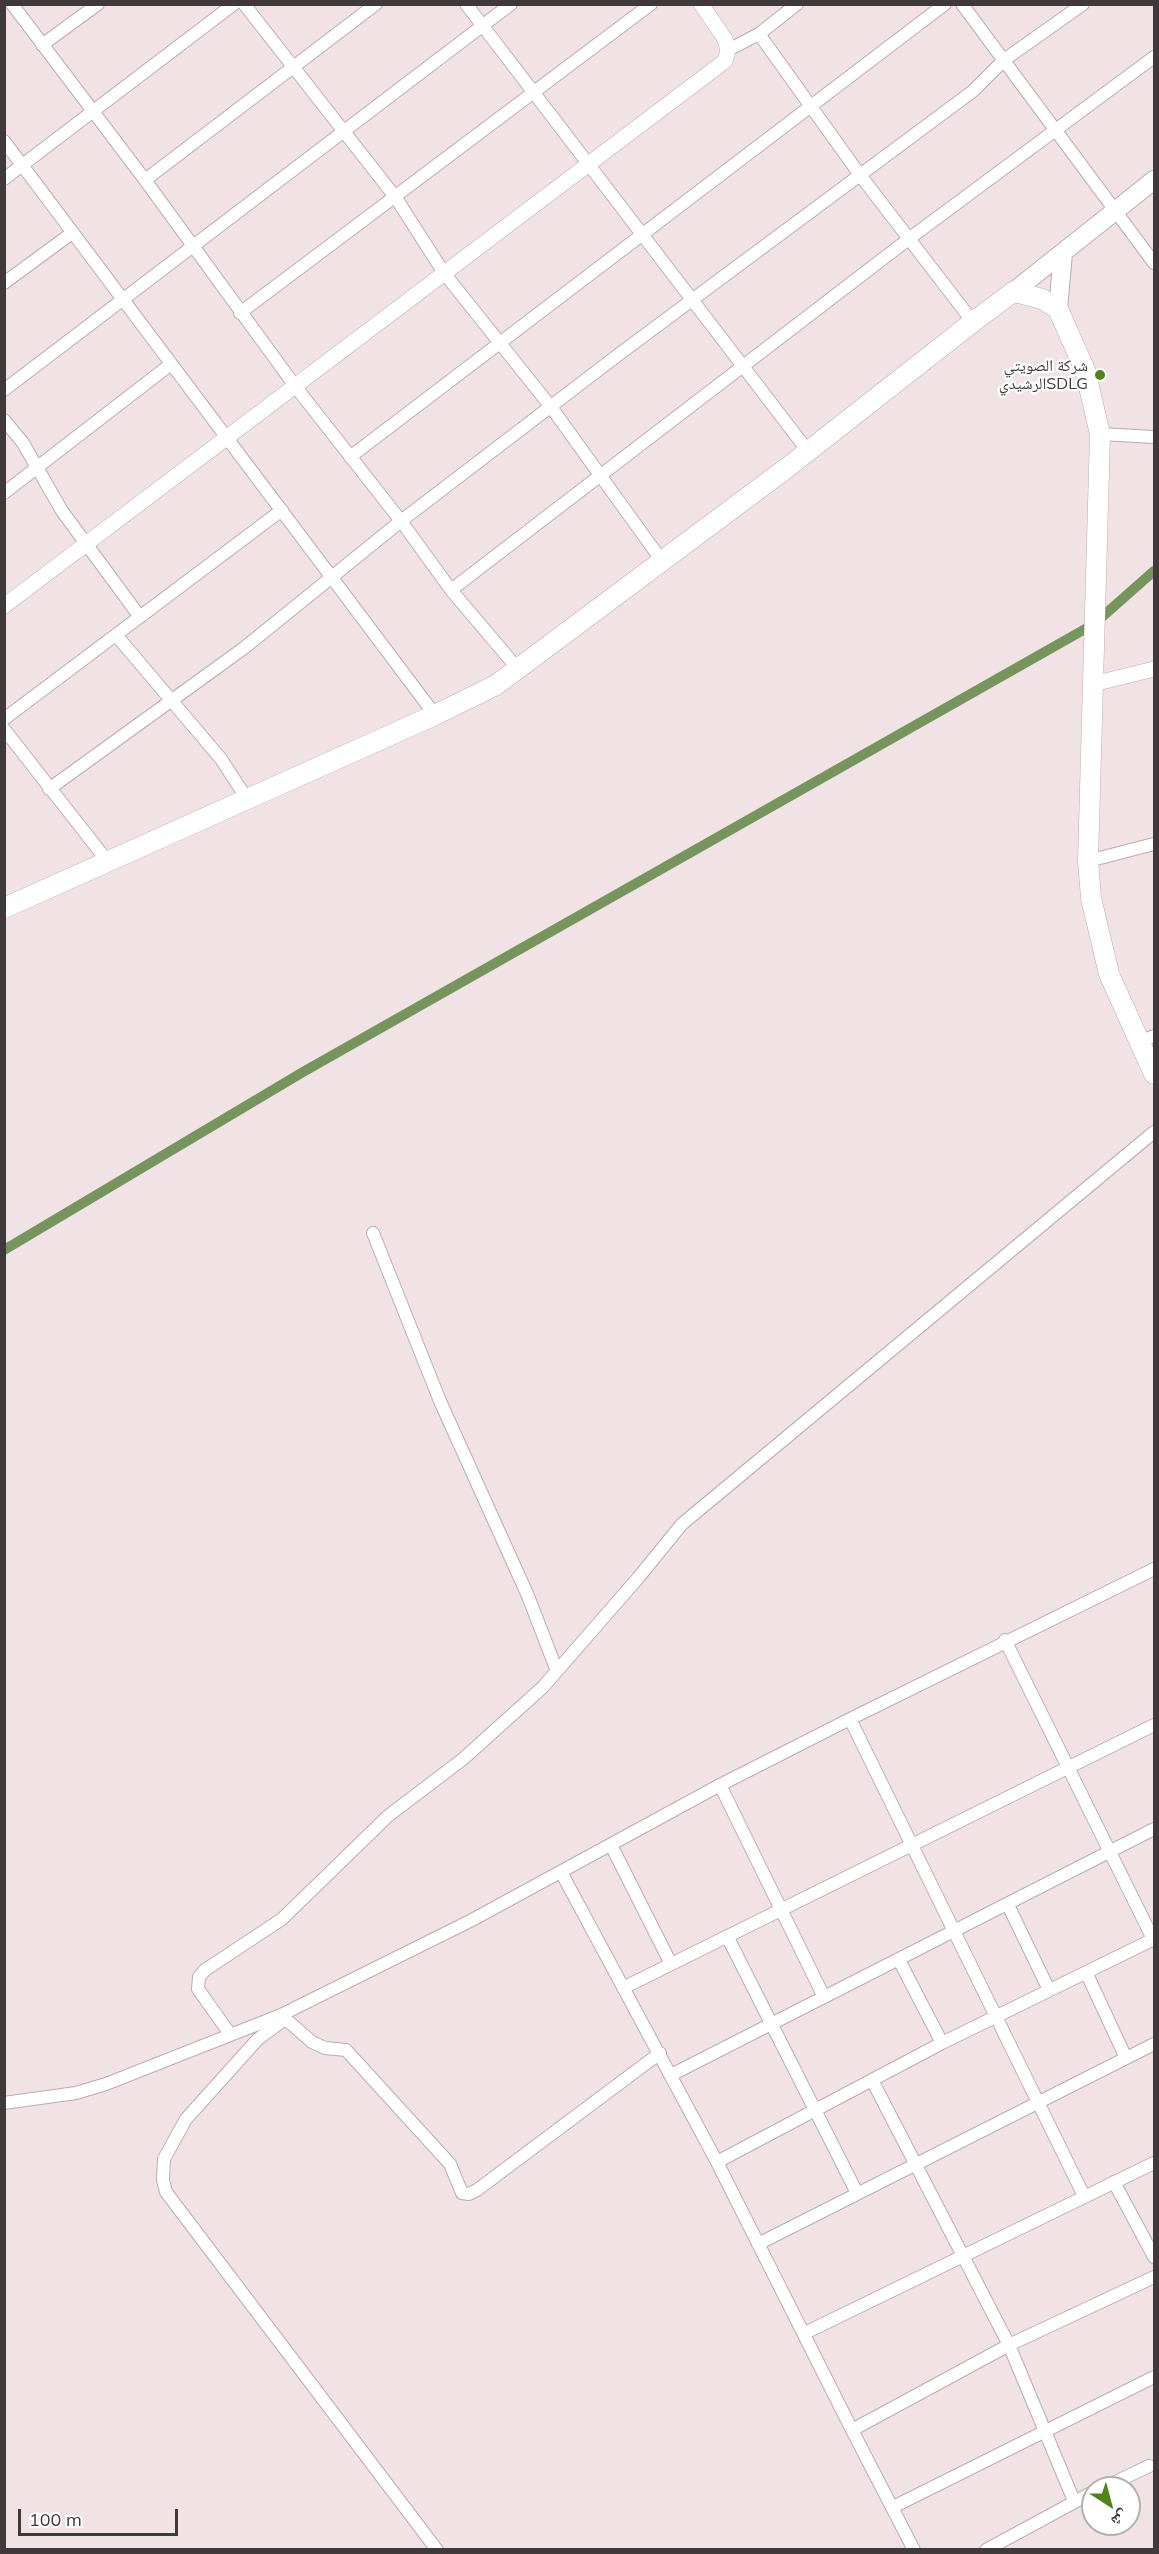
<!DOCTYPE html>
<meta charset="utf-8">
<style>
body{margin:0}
#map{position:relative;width:1159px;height:2554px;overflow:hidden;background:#f1e2e5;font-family:Mulish,"Noto Naskh Arabic",sans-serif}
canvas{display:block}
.frame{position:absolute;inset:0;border:6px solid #3f393b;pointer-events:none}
.north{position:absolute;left:1081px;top:2476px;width:60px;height:60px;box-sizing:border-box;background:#fff;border:2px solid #b2b0b1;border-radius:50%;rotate:144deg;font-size:16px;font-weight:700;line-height:24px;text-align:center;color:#3f393b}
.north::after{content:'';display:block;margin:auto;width:21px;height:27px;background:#51851c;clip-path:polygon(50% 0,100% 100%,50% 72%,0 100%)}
.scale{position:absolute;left:18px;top:2509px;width:160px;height:27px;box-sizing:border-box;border:3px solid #3f393b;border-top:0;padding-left:8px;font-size:18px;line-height:21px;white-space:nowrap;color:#3f393b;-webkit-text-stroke:4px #fff;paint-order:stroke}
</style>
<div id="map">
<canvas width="1159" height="2554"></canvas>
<div class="frame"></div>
<div class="north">ش</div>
<div class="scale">100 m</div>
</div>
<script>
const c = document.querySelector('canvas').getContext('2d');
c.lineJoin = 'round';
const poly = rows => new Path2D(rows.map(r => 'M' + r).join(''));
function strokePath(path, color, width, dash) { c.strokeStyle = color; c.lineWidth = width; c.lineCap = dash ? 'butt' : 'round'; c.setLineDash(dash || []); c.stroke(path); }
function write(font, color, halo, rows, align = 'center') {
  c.font = font + ' Mulish,"Noto Naskh Arabic",sans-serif'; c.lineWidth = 4.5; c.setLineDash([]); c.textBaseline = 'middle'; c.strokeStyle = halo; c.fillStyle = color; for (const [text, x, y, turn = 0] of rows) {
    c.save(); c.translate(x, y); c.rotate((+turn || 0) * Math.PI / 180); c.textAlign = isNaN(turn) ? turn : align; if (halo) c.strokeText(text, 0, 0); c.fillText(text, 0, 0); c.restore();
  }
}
strokePath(poly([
 [4,1250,303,1072,1094,624,1154,571]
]), '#75955d', 10);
const minor = poly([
 [12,4,145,180,295,386,401,521,451,590,518,669],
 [244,4,396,198,444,273,551,407,662,561],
 [466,4,807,450],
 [962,4,1154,263],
 [759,34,860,175,973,322],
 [42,45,98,4],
 [728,50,759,34,797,4],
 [4,141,435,715],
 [4,179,234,4],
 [145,180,376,4],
 [4,283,72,233],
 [240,313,651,4],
 [4,390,511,4],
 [4,420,23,443,62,511,140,617],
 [1100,434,1154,437],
 [350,457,945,4],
 [4,493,171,364],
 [451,590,910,238,1154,57],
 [116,635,221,759,247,799],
 [4,719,282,510],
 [4,729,108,862],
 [49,789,244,648,401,521,618,355,973,91,1004,60,1083,4],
 [1088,861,1154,844],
 [1139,1042,1154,1036],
 [373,1233,440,1401,528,1596,557,1671],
 [1005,1640,1154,1941],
 [850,1719,1084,2196],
 [720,1785,824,1997],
 [611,1845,671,1964],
 [561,1872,717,2162,852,2430,1009,2345,1154,2277],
 [1008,1905,1049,1990],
 [727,1936,857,2193],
 [899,1960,942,2043],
 [1086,1972,1126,2058],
 [623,1988,1154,1725],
 [281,2015,312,2042,325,2048,346,2050,450,2164,462,2193,469,2194,477,2190,660,2053],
 [285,2019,258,2039,186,2119,164,2159,163,2180,166,2192,437,2550],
 [230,2034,198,1989,199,1977,205,1970,282,1919,388,1816,463,1759,543,1687,638,1578,682,1524,1154,1132],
 [671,2075,1154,1829],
 [872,2080,1009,2345,1074,2501],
 [4,2103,76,2093,106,2084,281,2015,472,1920,720,1785,850,1719,1154,1569],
 [717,2162,942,2043,1154,1939],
 [1114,2182,1154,2257],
 [758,2244,1154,2044],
 [805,2333,1154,2163],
 [852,2430,914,2550],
 [1103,2488,1149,2466],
 [893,2507,1154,2377],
 [986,2550,1093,2492]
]);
const tertiary = poly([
 [4,606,725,61,728,50,725,39,701,4],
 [1093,684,1154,669]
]);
const secondary = poly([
 [1013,292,1154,180],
 [1058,309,1063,253]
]);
const primary = poly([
 [4,908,435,715,496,685,788,467,973,322,1013,292,1023,294,1042,299,1058,309,1085,370,1100,434,1088,861,1091,898,1109,974,1154,1074]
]);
strokePath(minor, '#bbacb0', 14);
strokePath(tertiary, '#bbacb0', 16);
strokePath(secondary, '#bbacb0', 20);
strokePath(primary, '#bbacb0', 21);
strokePath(minor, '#fff', 12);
strokePath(tertiary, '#fff', 15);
strokePath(secondary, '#fff', 18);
strokePath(primary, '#fff', 20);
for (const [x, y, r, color] of [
 [1100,375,6,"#51851c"]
]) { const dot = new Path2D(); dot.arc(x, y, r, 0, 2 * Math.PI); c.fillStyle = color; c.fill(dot); strokePath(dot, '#fff', 2); }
write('16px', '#3f393b', '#fff', [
 ["شركة الصويتي",1088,366],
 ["الرشيديSDLG",1088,384]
], 'right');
</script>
